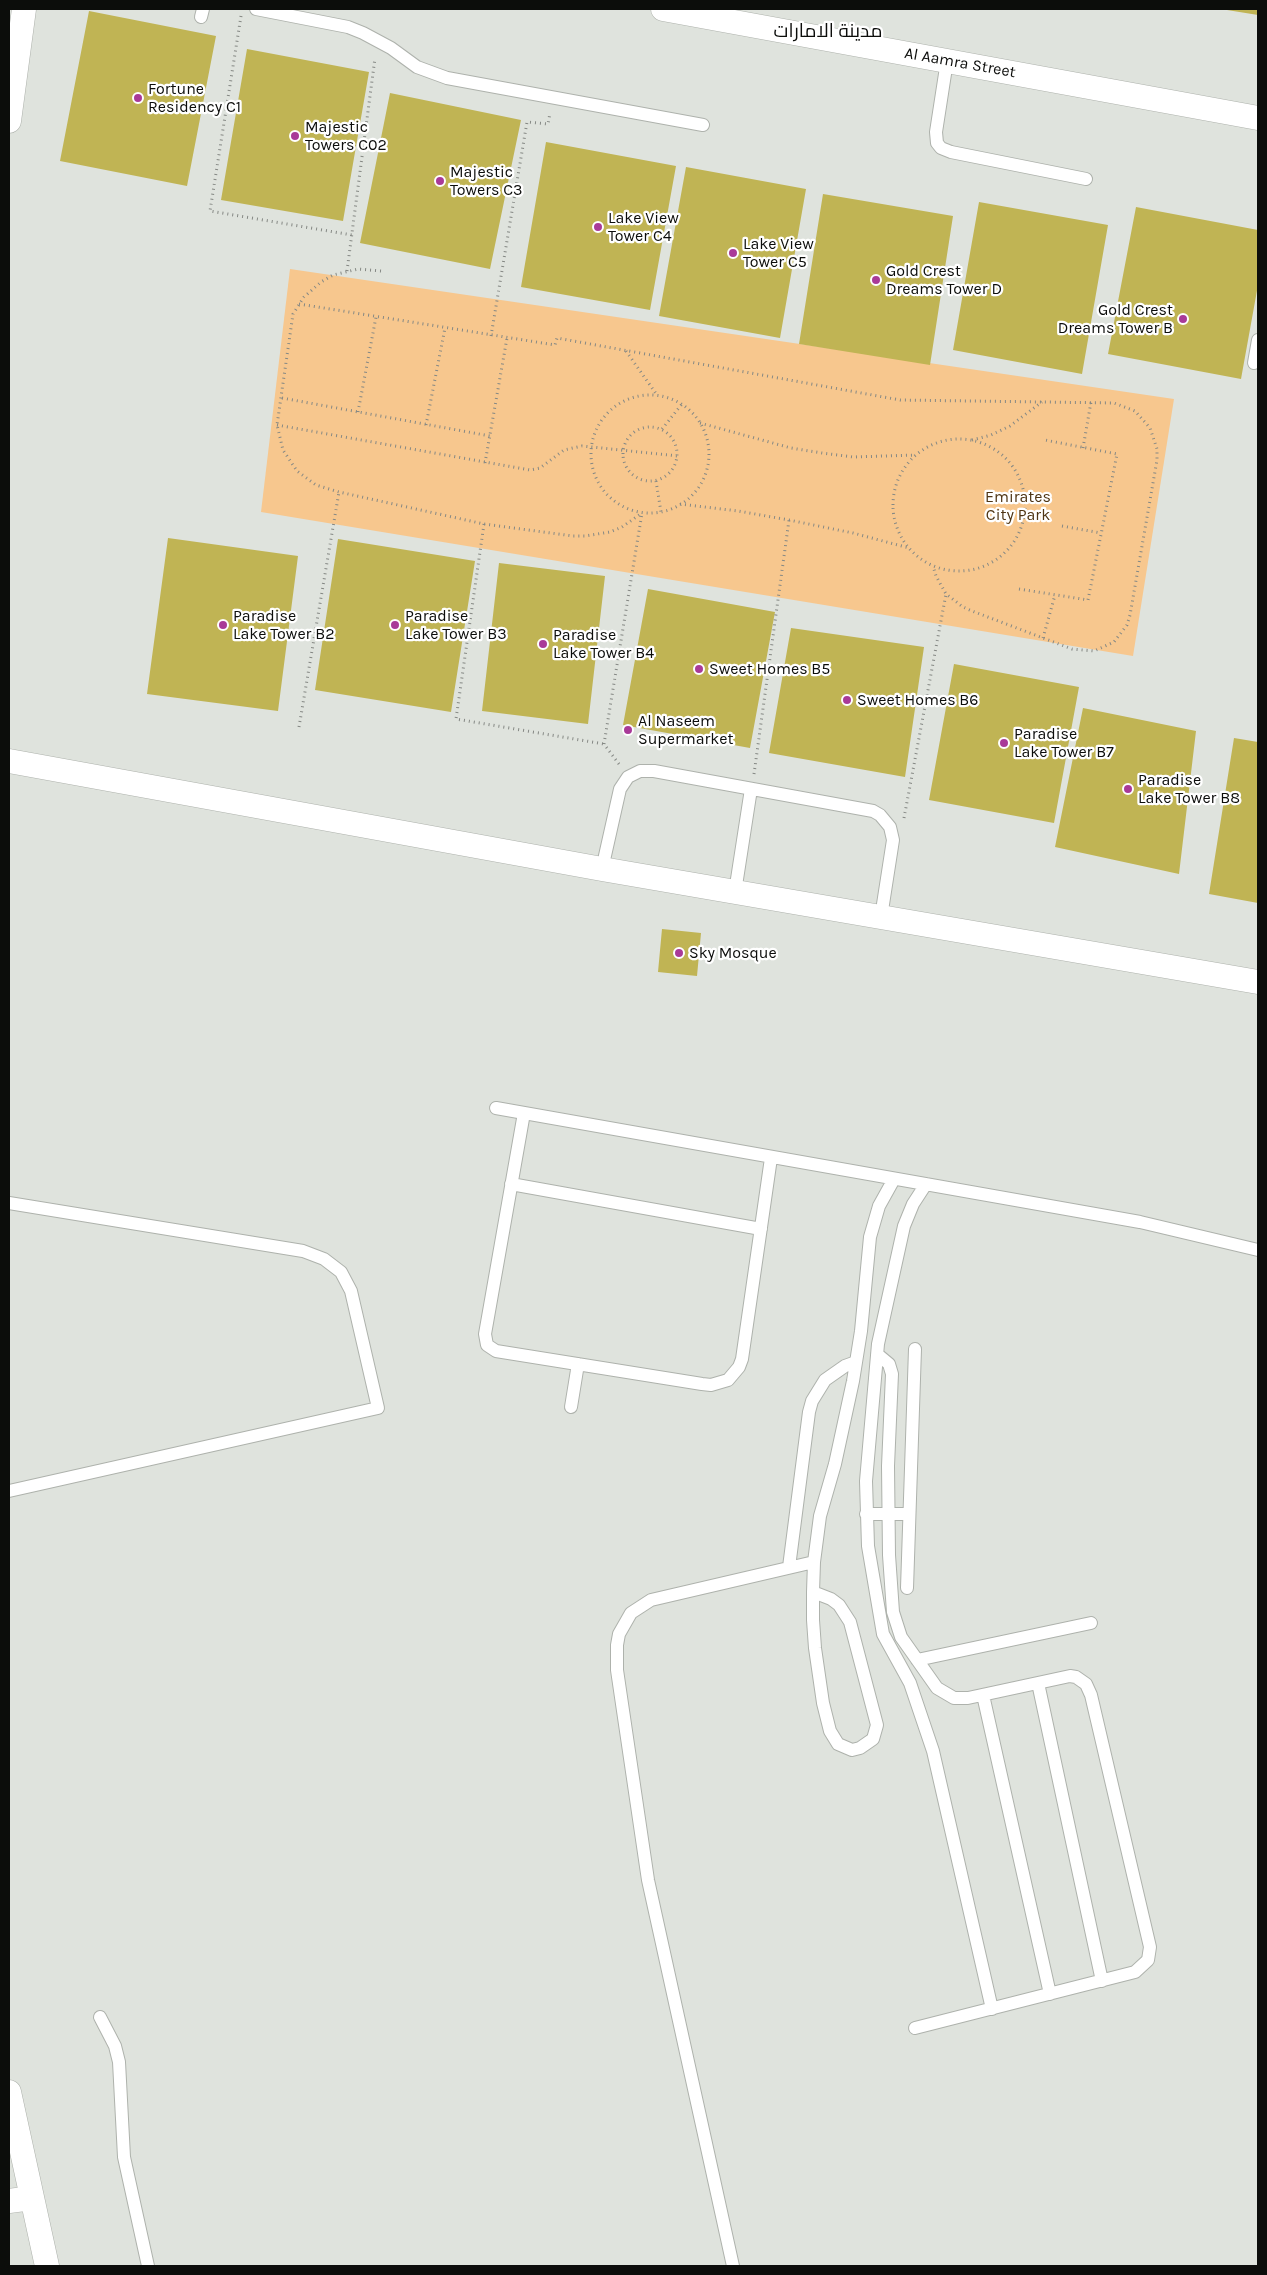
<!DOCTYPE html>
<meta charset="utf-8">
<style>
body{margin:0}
#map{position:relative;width:1267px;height:2275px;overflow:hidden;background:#dfe3dd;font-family:Karla,sans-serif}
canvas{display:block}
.frame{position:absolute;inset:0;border:10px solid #0c0d0b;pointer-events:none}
</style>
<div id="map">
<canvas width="1267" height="2275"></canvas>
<div class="frame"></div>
</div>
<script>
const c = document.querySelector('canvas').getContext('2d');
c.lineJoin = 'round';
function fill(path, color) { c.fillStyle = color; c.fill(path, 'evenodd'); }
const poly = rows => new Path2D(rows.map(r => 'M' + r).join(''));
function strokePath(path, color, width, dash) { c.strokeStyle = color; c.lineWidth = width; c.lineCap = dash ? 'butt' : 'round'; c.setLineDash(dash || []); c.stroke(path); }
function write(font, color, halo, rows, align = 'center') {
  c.font = font + ' Karla,Cairo,sans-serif'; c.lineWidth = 4.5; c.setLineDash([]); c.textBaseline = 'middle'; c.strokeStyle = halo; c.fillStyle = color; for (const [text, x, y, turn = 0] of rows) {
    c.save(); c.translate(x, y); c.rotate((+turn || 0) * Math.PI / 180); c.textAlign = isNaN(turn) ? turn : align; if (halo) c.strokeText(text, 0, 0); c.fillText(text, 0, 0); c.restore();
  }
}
fill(poly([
 [290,269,1174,399,1133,656,261,512]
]), '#f7c78e');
fill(poly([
 [1227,9,1258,9,1258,15,1227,10],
 [89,11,216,36,187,186,60,161],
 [247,49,369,72,343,221,221,200],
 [390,93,521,120,490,269,360,243],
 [546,142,676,166,650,310,521,287],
 [686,167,806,189,780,338,659,316],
 [823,194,953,216,930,365,799,344],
 [979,202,1108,225,1082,374,953,350],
 [1136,207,1258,230,1258,285,1241,379,1108,354],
 [168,538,298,556,278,711,147,694],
 [338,539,475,561,451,712,315,690],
 [499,563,605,576,588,724,482,711],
 [648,589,775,612,750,748,623,725],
 [791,628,924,647,905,777,769,753],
 [954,664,1079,687,1054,823,929,800],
 [1083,708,1196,731,1179,874,1055,847],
 [1234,738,1258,742,1258,903,1209,894],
 [662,929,701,933,697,976,658,972]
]), '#c0b454');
const service = poly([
 [256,9,348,27,363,33,391,48,417,67,447,78,703,125],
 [201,17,203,9],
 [947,61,936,132,937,143,941,148,951,152,1086,179],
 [1254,363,1258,340],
 [602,869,620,789,628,777,640,771,654,771,873,811,880,815,890,827,893,840,881,917],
 [735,892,751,789],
 [496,1108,1140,1222,1258,1250],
 [524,1113,485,1334,487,1345,496,1351,702,1384,711,1385,728,1380,739,1367,742,1359,771,1158],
 [511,1184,761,1229],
 [926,1184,913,1204,904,1226,878,1344,866,1481,868,1546,883,1634,910,1683,933,1751,992,2009],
 [9,1203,303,1251,324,1259,341,1272,351,1291,378,1408,9,1491],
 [877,1354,889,1364,892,1374,888,1466,889,1555,893,1612,901,1637,937,1688,954,1698,968,1698,1070,1676,1076,1677,1086,1684,1091,1695,1150,1947,1148,1960,1135,1972,915,2028],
 [571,1407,578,1364],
 [866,1514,909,1514],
 [789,1567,809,1412,812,1401,825,1380,845,1366,856,1362],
 [907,1588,915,1349],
 [813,1592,831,1599,839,1605,850,1622,877,1725,873,1739,860,1748,852,1750,838,1744,830,1731,823,1703,815,1648,813,1620,813,1592,814,1562,820,1516,835,1464,853,1381,861,1331,870,1237,879,1206,894,1179],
 [917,1660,1091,1623],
 [1038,1683,1102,1981],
 [983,1695,1050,1994],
 [100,2017,115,2046,119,2062,124,2157,148,2266],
 [733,2266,648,1880,617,1670,617,1645,619,1634,631,1613,651,1600,814,1562]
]);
const minor = poly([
 [663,9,1258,118],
 [9,121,24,9],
 [9,761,602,869,1258,982],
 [9,2092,47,2266],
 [9,2201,32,2198]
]);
strokePath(service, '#aeb2ac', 14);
strokePath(minor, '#aeb2ac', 25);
strokePath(poly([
 [241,16,210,211,352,235],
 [347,271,375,58],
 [381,271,358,269,333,275,321,282,304,297,293,314,277,425,283,450,297,471,316,485,339,492,484,524,573,536,585,536,610,532,622,527,642,513],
 [299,304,555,345,557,338,900,400,1114,403,1135,411,1150,428,1157,449,1157,460,1130,615,1127,625,1114,642,1094,651,1072,649,972,611,963,607,946,594,936,576,933,566],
 [491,336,527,122,548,124,550,113],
 [626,351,657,395],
 '591 454a59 59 0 1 1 118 0a59 59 0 1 1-118 0Z',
 [282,398,490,436],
 [358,412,376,317],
 [700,423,791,448,822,453,853,457,916,455],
 [277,425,530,470,540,468,564,450,582,446,678,456],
 [426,425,445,328],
 '623 454a27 27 0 1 1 54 0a27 27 0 1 1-54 0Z',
 [662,429,682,404],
 '893 505a66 66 0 1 1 132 0a66 66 0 1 1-132 0Z',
 [972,440,991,435,1010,426,1042,402],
 [1083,448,1091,402],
 [485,463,507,338],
 [656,481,661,512],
 [680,504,738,511,789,520,853,533,909,548],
 [484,524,456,719,604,744],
 [1062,526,1101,533],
 [1019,589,1088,600,1117,454,1045,440],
 [1043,638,1055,595],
 [299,727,339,492],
 [619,764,604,744,642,513],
 [754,774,789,520],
 [904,818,946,594]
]), '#858884', 3, [1, 4]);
strokePath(service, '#fff', 12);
strokePath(minor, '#fff', 24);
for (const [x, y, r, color] of [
 [138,98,5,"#a93a98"],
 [295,136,5,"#a93a98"],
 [440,181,5,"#a93a98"],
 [598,227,5,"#a93a98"],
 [733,253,5,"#a93a98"],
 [876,280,5,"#a93a98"],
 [1183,319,5,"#a93a98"],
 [223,625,5,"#a93a98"],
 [395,625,5,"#a93a98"],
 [543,644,5,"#a93a98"],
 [699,669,5,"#a93a98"],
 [847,700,5,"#a93a98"],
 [628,730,5,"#a93a98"],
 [1004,743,5,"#a93a98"],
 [1128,789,5,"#a93a98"],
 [679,953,5,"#a93a98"]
]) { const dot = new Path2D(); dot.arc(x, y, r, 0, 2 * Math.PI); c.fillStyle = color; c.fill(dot); strokePath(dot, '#fff', 2); }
write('16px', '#0c0d0b', '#fff', [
 ["Al Aamra Street",960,63,10]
]);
write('16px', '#0c0d0b', '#fff', [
 ["Fortune",148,89],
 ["Residency C1",148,107],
 ["Majestic",305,127],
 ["Towers C02",305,145],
 ["Majestic",450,172],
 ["Towers C3",450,190],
 ["Lake View",608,218],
 ["Tower C4",608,236],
 ["Lake View",743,244],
 ["Tower C5",743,262],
 ["Gold Crest",886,271],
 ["Dreams Tower D",886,289],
 ["Gold Crest",1173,310,"right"],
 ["Dreams Tower B",1173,328,"right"],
 ["Paradise",233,616],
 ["Lake Tower B2",233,634],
 ["Paradise",405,616],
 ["Lake Tower B3",405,634],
 ["Paradise",553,635],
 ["Lake Tower B4",553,653],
 ["Sweet Homes B5",709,669],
 ["Sweet Homes B6",857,700],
 ["Al Naseem",638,721],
 ["Supermarket",638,739],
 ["Paradise",1014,734],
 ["Lake Tower B7",1014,752],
 ["Paradise",1138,780],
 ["Lake Tower B8",1138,798],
 ["Sky Mosque",689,953]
], 'left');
write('16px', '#4f3514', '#fff', [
 ["Emirates",1018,497],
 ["City Park",1018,515]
]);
write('19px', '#0c0d0b', '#fff', [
 ["مدينة الامارات",828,32]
]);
</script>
